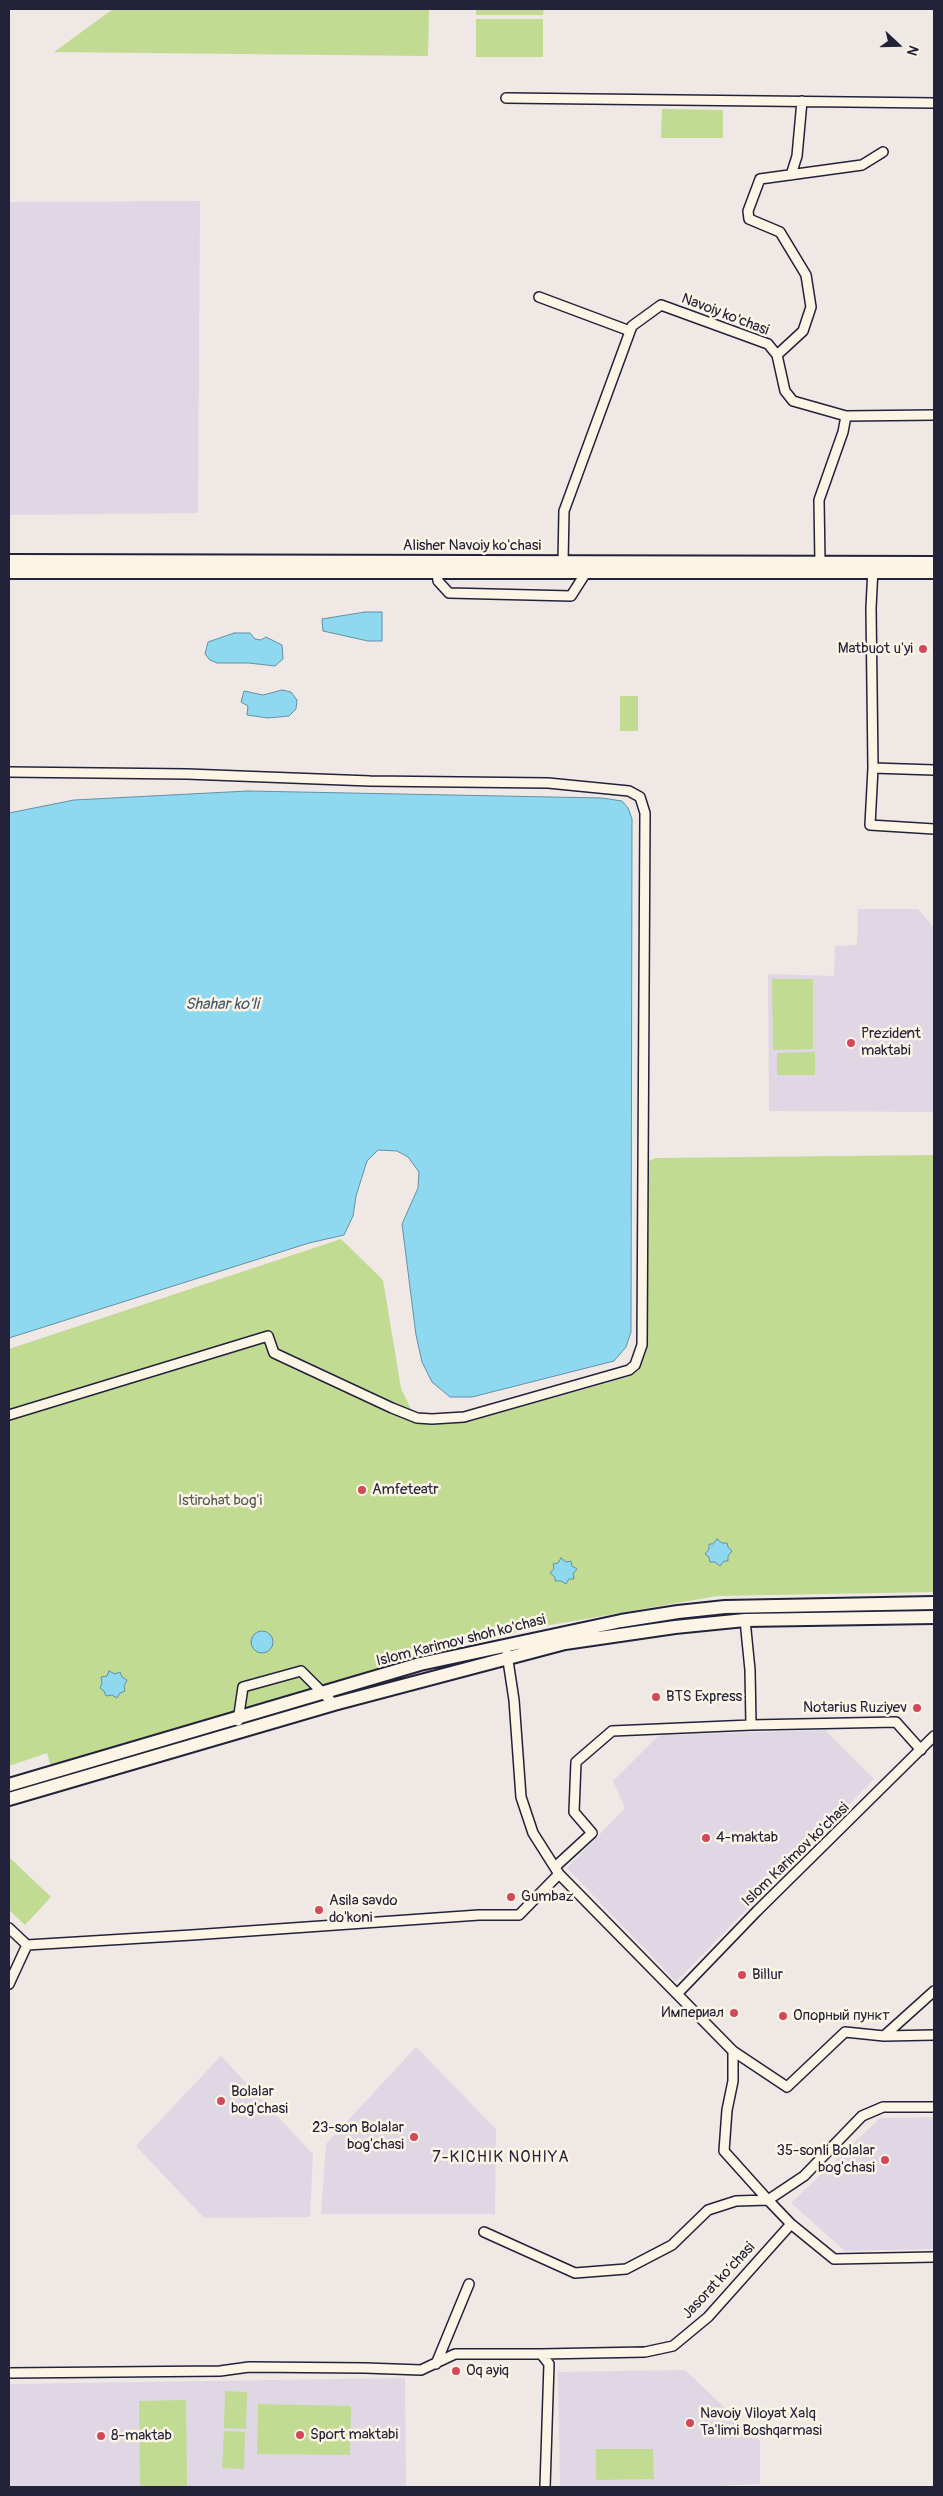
<!DOCTYPE html>
<meta charset="utf-8">
<style>
body{margin:0}
#map{position:relative;width:943px;height:2496px;overflow:hidden;background:#efe8e5;font-family:Pangolin,sans-serif}
canvas{display:block}
.frame{position:absolute;inset:0;border:10px solid #22223b;pointer-events:none}
.north{position:absolute;left:873px;top:20px;width:50px;height:50px;-webkit-text-stroke:4px #fcf5e5;paint-order:stroke;rotate:111deg;font-size:14px;font-weight:700;line-height:20px;text-align:center;color:#22223b}
.north::after{content:'';display:block;margin:auto;width:18px;height:22px;background:#22223b;clip-path:polygon(50% 0,100% 100%,50% 72%,0 100%)}
</style>
<div id="map">
<canvas width="943" height="2496"></canvas>
<div class="frame"></div>
<div class="north">N</div>
</div>
<script>
const c = document.querySelector('canvas').getContext('2d');
c.lineJoin = 'round';
function fill(path, color) { c.fillStyle = color; c.fill(path, 'evenodd'); }
const poly = rows => new Path2D(rows.map(r => 'M' + r).join(''));
function strokePath(path, color, width, dash) { c.strokeStyle = color; c.lineWidth = width; c.lineCap = dash ? 'butt' : 'round'; c.setLineDash(dash || []); c.stroke(path); }
function write(font, color, halo, rows, align = 'center') {
  c.font = font + ' Pangolin,sans-serif'; c.lineWidth = 5; c.setLineDash([]); c.textBaseline = 'middle'; c.strokeStyle = halo; c.fillStyle = color; for (const [text, x, y, turn = 0] of rows) {
    c.save(); c.translate(x, y); c.rotate((+turn || 0) * Math.PI / 180); c.textAlign = isNaN(turn) ? turn : align; if (halo) c.strokeText(text, 0, 0); c.fillText(text, 0, 0); c.restore();
  }
}
fill(poly([
 [200,201,198,513,9,515,9,202],
 [858,909,918,909,934,927,934,1112,769,1111,768,974,834,976,835,946,857,945],
 [825,1730,874,1779,676,1982,567,1868,625,1808,613,1781,659,1735],
 [416,2047,496,2129,495,2214,321,2214,326,2144],
 [221,2056,313,2154,310,2217,204,2218,136,2146],
 [934,2117,934,2249,845,2251,791,2203,880,2118],
 [685,2370,760,2441,760,2484,692,2487,560,2487,558,2372],
 [405,2378,406,2487,9,2487,9,2384]
]), '#dfd8e4');
fill(poly([
 [113,9,429,9,428,56,54,52],
 [476,9,544,9,543,15,476,15],
 [476,19,543,19,543,57,476,57],
 [662,109,723,110,723,138,661,138],
 [620,696,638,696,638,731,620,731],
 [772,979,813,979,813,1049,773,1050],
 [815,1052,815,1075,777,1075,777,1053],
 [934,1155,934,1592,717,1596,539,1627,461,1644,52,1770,47,1753,9,1766,9,1349,341,1239,383,1280,401,1388,417,1422,429,1424,468,1422,628,1377,638,1371,644,1355,647,1165,649,1161,656,1158],
 [9,1857,51,1897,25,1925,9,1910],
 [225,2391,247,2392,246,2429,224,2428],
 [186,2400,187,2487,140,2487,139,2401],
 [258,2404,351,2406,350,2455,257,2454],
 [224,2431,245,2432,244,2469,222,2468],
 [596,2449,653,2449,654,2479,596,2480]
]), '#c1db92');
const water = poly([
 [365,612,382,612,382,641,368,641,323,631,322,619,365,612],
 [234,633,250,633,255,639,261,640,266,637,282,645,283,659,275,666,249,663,217,663,210,660,205,654,208,642,234,633],
 [282,690,291,692,297,700,296,709,289,716,268,718,247,715,248,706,241,702,244,691,263,695,282,690],
 [248,791,602,798,622,801,628,808,632,819,631,1332,626,1347,614,1361,472,1397,450,1397,432,1382,422,1362,416,1335,402,1224,418,1188,419,1172,408,1157,397,1151,378,1150,367,1161,356,1196,353,1216,344,1235,309,1243,9,1338,9,813,74,800,248,791],
 [717,1539,722,1543,727,1543,728,1547,732,1551,728,1556,728,1561,724,1561,720,1566,715,1562,710,1562,709,1557,705,1554,709,1549,709,1544,713,1544,717,1539],
 [561,1558,566,1562,571,1561,572,1566,577,1569,573,1574,574,1579,569,1579,566,1584,561,1581,555,1581,555,1577,550,1573,554,1569,553,1564,558,1563,561,1558],
 '251 1642a11 11 0 1 1 22 0a11 11 0 1 1-22 0Z',
 [109,1671,115,1674,120,1672,122,1677,127,1680,124,1686,125,1691,120,1693,117,1698,112,1695,106,1696,104,1691,100,1688,102,1683,101,1677,107,1676,109,1671]
]);
fill(water, '#8ed9ef');
strokePath(water, '#6390a7', 1);
const street = poly([
 [506,98,934,103],
 [791,175,797,156,802,101],
 [539,297,630,331],
 [777,355,785,391,793,401,846,416,843,432,819,500,820,563],
 [846,416,934,415],
 [563,562,564,511,632,326,661,305,768,344,777,355,803,331,811,307,806,275,780,232,749,219,748,211,760,179,862,165,883,152],
 [873,568,871,608,873,768,870,825,934,829],
 [437,571,438,581,449,593,571,596,587,571],
 [873,768,934,770],
 [9,772,187,774,370,781,548,783,629,791,640,797,645,813,642,1345,635,1365,629,1370,464,1417,432,1419,417,1418,392,1408,274,1353,268,1336,9,1415],
 [745,1620,750,1670,751,1725],
 [238,1721,243,1687,301,1671,334,1704],
 [555,1867,592,1833,574,1812,576,1762,612,1731,751,1725,896,1722,921,1750],
 [559,1874,733,2051,733,2081,727,2110,724,2151,768,2200,791,2224,834,2259,934,2257],
 [9,1928,27,1945,192,1935,479,1915,519,1915,559,1874,533,1833,521,1797,514,1700,507,1654],
 [9,1984,27,1945],
 [677,1994,757,1911,934,1736],
 [884,2036,934,1991],
 [733,2051,787,2087,845,2032,884,2036,934,2035],
 [484,2232,575,2273,626,2269,672,2245,708,2210,736,2201,768,2200,804,2176,862,2116,883,2107,934,2107],
 [541,2354,645,2352,673,2346,708,2317,791,2224],
 [436,2364,469,2284],
 [9,2373,220,2371,249,2367,365,2368,421,2370,455,2354,541,2354,549,2364,545,2487]
]);
const secondary = poly([
 [9,561,934,563],
 [9,572,934,572],
 [9,1785,420,1664,621,1621,678,1612,725,1607,934,1603],
 [9,1799,334,1704,565,1643,675,1627,745,1620,934,1617]
]);
strokePath(street, '#22223b', 12);
strokePath(secondary, '#22223b', 16);
strokePath(street, '#fcf5e5', 9);
strokePath(secondary, '#fcf5e5', 12);
for (const [x, y, r, color] of [
 [923,649,5,"#d1495b"],
 [851,1043,5,"#d1495b"],
 [362,1490,5,"#d1495b"],
 [656,1697,5,"#d1495b"],
 [917,1708,5,"#d1495b"],
 [706,1838,5,"#d1495b"],
 [511,1897,5,"#d1495b"],
 [319,1910,5,"#d1495b"],
 [742,1975,5,"#d1495b"],
 [734,2013,5,"#d1495b"],
 [783,2016,5,"#d1495b"],
 [221,2101,5,"#d1495b"],
 [414,2137,5,"#d1495b"],
 [885,2160,5,"#d1495b"],
 [456,2371,5,"#d1495b"],
 [690,2423,5,"#d1495b"],
 [300,2435,5,"#d1495b"],
 [101,2436,5,"#d1495b"]
]) { const dot = new Path2D(); dot.arc(x, y, r, 0, 2 * Math.PI); c.fillStyle = color; c.fill(dot); strokePath(dot, '#fcf5e5', 2); }
write('15px', '#22223b', '#fcf5e5', [
 ["Navoiy ko'chasi",725,315,21],
 ["Alisher Navoiy ko'chasi",472,546],
 ["Islom Karimov shoh ko'chasi",461,1641,-14],
 ["Islom Karimov ko'chasi",796,1855,-44],
 ["Jasorat ko‘chasi",719,2281,-47]
]);
write('15px', '#22223b', '#fcf5e5', [
 ["Matbuot u'yi",913,649,"right"],
 ["Prezident",861,1034],
 ["maktabi",861,1051],
 ["Amfeteatr",372,1490],
 ["BTS Express",666,1697],
 ["Notarius Ruziyev",907,1708,"right"],
 ["4-maktab",716,1838],
 ["Gumbaz",521,1897],
 ["Asila savdo",329,1901],
 ["do'koni",329,1918],
 ["Billur",752,1975],
 ["Империал",724,2013,"right"],
 ["Опорный пункт",793,2016],
 ["Bolalar",231,2092],
 ["bog'chasi",231,2109],
 ["23-son Bolalar",404,2128,"right"],
 ["bog'chasi",404,2145,"right"],
 ["35-sonli Bolalar",875,2151,"right"],
 ["bog'chasi",875,2168,"right"],
 ["Oq ayiq",466,2371],
 ["Navoiy Viloyat Xalq",700,2414],
 ["Ta'limi Boshqarmasi",700,2431],
 ["Sport maktabi",310,2435],
 ["8-maktab",111,2436]
], 'left');
write('15px', '#525a55', '#fcf5e5', [
 ["Istirohat bog'i",220,1501]
]);
write('italic 16px', '#425971', '#fcf5e5', [
 ["Shahar ko'li",222,1005]
]);
c.letterSpacing = '1px';
write('16px', '#22223b', '#fcf5e5', [
 ["7-KICHIK NOHIYA",501,2158]
]);
c.letterSpacing = '0px';
</script>
